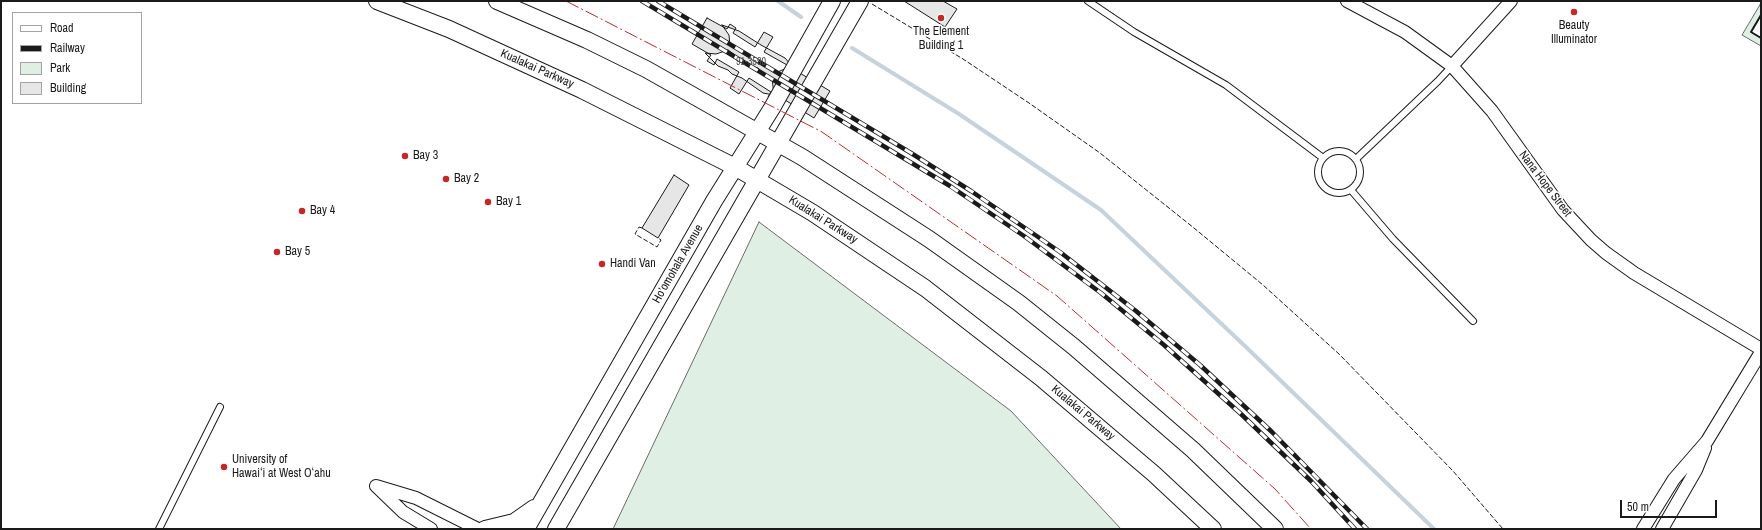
<!DOCTYPE html>
<meta charset="utf-8">
<style>
body{margin:0}
#map{position:relative;width:1762px;height:530px;overflow:hidden;background:#fff;font-family:"Archivo Narrow",sans-serif}
canvas{display:block}
.frame{position:absolute;inset:0;border:2px solid #1a1a1a;pointer-events:none}
.legend{position:absolute;left:12px;top:12px;width:130px;height:92px;box-sizing:border-box;background:#fff;border:1px solid #a3a3a3;margin:0;padding:5px 7px;list-style:none;font-size:12px;color:#1a1a1a}
.legend li{display:flex;align-items:center;gap:8px;height:20px}
.legend b{width:20px;border:1px solid #a3a3a3}
.scale{position:absolute;left:1620px;top:500px;width:97px;height:18px;box-sizing:border-box;border:2px solid #1a1a1a;border-top:0;padding-left:5px;font-size:12px;line-height:14px;white-space:nowrap;color:#1a1a1a;-webkit-text-stroke:3px #fff;paint-order:stroke}
</style>
<div id="map">
<canvas width="1762" height="530"></canvas>
<div class="frame"></div>
<ul class="legend">
<li><b style="height:5px;background:#fff"></b>Road</li>
<li><b style="height:5px;background:#1a1a1a"></b>Railway</li>
<li><b style="height:11px;background:#e0efe3"></b>Park</li>
<li><b style="height:11px;background:#e6e6e6"></b>Building</li>
</ul>
<div class="scale">50 m</div>
</div>
<script>
const c = document.querySelector('canvas').getContext('2d');
c.lineJoin = 'round';
function fill(path, color) { c.fillStyle = color; c.fill(path, 'evenodd'); }
const poly = rows => new Path2D(rows.map(r => 'M' + r).join(''));
function strokePath(path, color, width, dash) { c.strokeStyle = color; c.lineWidth = width; c.lineCap = dash ? 'butt' : 'round'; c.setLineDash(dash || []); c.stroke(path); }
function write(font, color, halo, rows, align = 'center') {
  c.font = font + ' "Archivo Narrow",sans-serif'; c.lineWidth = 3; c.setLineDash([]); c.textBaseline = 'middle'; c.strokeStyle = halo; c.fillStyle = color; for (const [text, x, y, turn = 0] of rows) {
    c.save(); c.translate(x, y); c.rotate((+turn || 0) * Math.PI / 180); c.textAlign = isNaN(turn) ? turn : align; if (halo) c.strokeText(text, 0, 0); c.fillText(text, 0, 0); c.restore();
  }
}
const green = poly([
 [1761,3,1761,15,1751,32,1761,38,1761,46,1742,35,1761,3],
 [759,222,1011,411,1121,529,613,529,759,222]
]);
fill(green, '#e0efe3');
strokePath(green, '#6a6a6a', 1);
strokePath(poly([
 [778,1,801,17],
 [852,48,959,114,1101,210,1247,348,1434,529]
]), '#c6d2dc', 4);
const building = poly([
 [904,1,943,1,957,9,945,27,904,1],
 [707,18,727,29,730,24,736,28,733,33,755,47,764,32,773,37,764,52,787,65,790,60,796,64,793,69,830,91,814,118,777,95,774,100,768,97,771,92,749,78,739,94,730,88,739,72,717,59,714,65,707,61,711,55,692,44,707,18],
 [722,25,739,31,761,45,785,58,792,66,775,73,752,57,745,55,739,49,730,46,729,35,722,25],
 [728,50,749,65,758,68,764,74,772,78,774,95,763,93,742,78,732,74,728,70,718,66,705,53,716,54,728,50],
 [674,175,689,185,658,238,642,228,674,175]
]);
fill(building, '#e6e6e6');
strokePath(building, '#1a1a1a', 1);
const service = poly([
 [1088,1,1134,32,1226,85,1323,158],
 '1318 172a21 21 0 1 1 42 0a21 21 0 1 1-42 0Z',
 [1356,159,1438,81,1452,66],
 [1351,190,1393,239,1473,321],
 [159,529,220,407]
]);
const minor = poly([
 [1347,1,1405,32,1452,66,1492,111,1563,210,1591,240,1606,253,1634,273,1761,349],
 [1452,66,1511,1],
 [376,486,416,498,478,529],
 [376,486,403,512,431,529],
 [1643,529,1674,479,1707,441,1761,352],
 [1662,529,1696,470,1705,448]
]);
const secondary = poly([
 [377,1,449,29,582,90,735,167,813,213,925,288,1041,378,1154,474,1213,529],
 [497,1,587,40,646,69,802,157,929,239,1019,303,1074,347,1193,450,1275,529],
 [485,529,514,522,534,508],
 [526,529,714,201,772,108,832,1],
 [556,529,860,1]
]);
strokePath(service, '#1a1a1a', 8);
strokePath(minor, '#1a1a1a', 14);
strokePath(secondary, '#1a1a1a', 18);
strokePath(service, '#fff', 6);
strokePath(minor, '#fff', 12);
strokePath(secondary, '#fff', 16);
const rail = poly([
 [642,1,950,186,1024,236,1101,293,1164,345,1241,414,1311,481,1355,529],
 [658,1,911,153,971,191,1060,252,1136,311,1200,365,1272,432,1367,529]
]);
strokePath(rail, '#1a1a1a', 4.5);
strokePath(rail, '#fff', 3, [9]);
strokePath(poly([
 [872,4,963,59,1029,103,1100,153,1194,228,1263,285,1339,354,1453,471,1503,529],
 [642,228,639,227,635,234,657,247,661,240,658,238]
]), '#1a1a1a', 1, [5, 2]);
strokePath(poly([
 [1761,15,1751,32,1761,38]
]), '#1a1a1a', 2);
strokePath(poly([
 [566,1,822,132,1057,296,1275,489,1311,529]
]), '#c62828', 1, [14, 3, 2, 3]);
for (const [x, y, r, color] of [
 [1574,12,4,"#c62828"],
 [941,18,4,"#c62828"],
 [405,156,4,"#c62828"],
 [446,179,4,"#c62828"],
 [488,202,4,"#c62828"],
 [302,211,4,"#c62828"],
 [277,252,4,"#c62828"],
 [602,264,4,"#c62828"],
 [224,467,4,"#c62828"]
]) { const dot = new Path2D(); dot.arc(x, y, r, 0, 2 * Math.PI); c.fillStyle = color; c.fill(dot); strokePath(dot, '#fff', 1.5); }
write('10px', '#4d4d4d', null, [
 ["91-3590",751,62]
]);
write('12px', '#1a1a1a', '#fff', [
 ["Beauty",1574,26,"center"],
 ["Illuminator",1574,40,"center"],
 ["The Element",941,32,"center"],
 ["Building 1",941,46,"center"],
 ["Bay 3",413,156],
 ["Bay 2",454,179],
 ["Bay 1",496,202],
 ["Bay 4",310,211],
 ["Bay 5",285,252],
 ["Handi Van",610,264],
 ["University of",232,460],
 ["Hawaiʻi at West Oʻahu",232,474]
], 'left');
write('12px', '#1a1a1a', '#fff', [
 ["Kualakai Parkway",537,69,24],
 ["Nana Hope Street",1545,184,53],
 ["Kualakai Parkway",823,220,32],
 ["Ho’omohala Avenue",678,264,-60],
 ["Kualakai Parkway",1083,413,40]
]);
</script>
